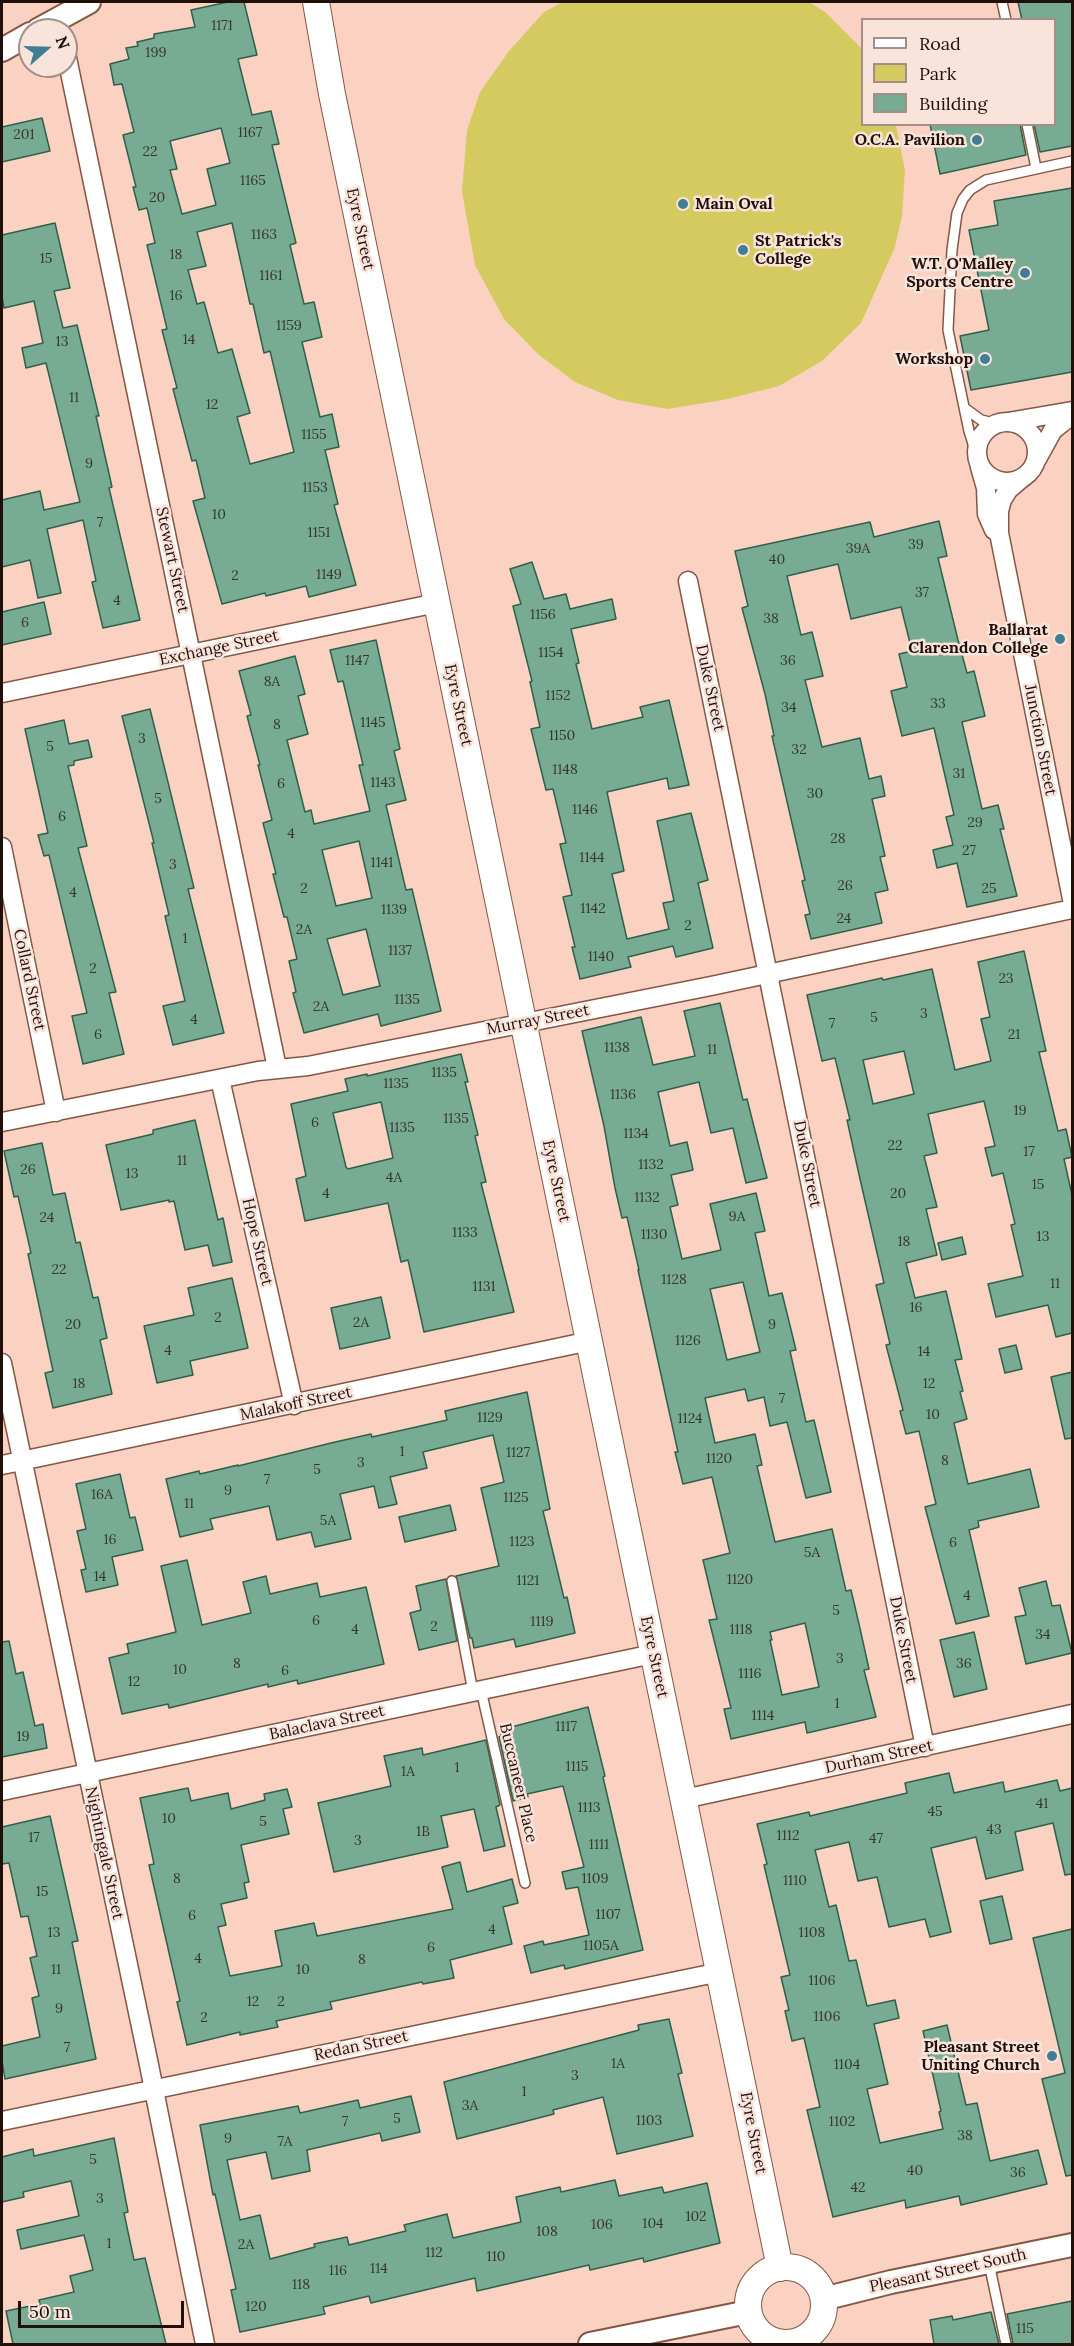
<!DOCTYPE html>
<style>
body{margin:0}
#map{position:relative;width:1074px;height:2346px;overflow:hidden;background:#fbd2c1;font-family:Lora,serif}
canvas{display:block}
.frame{position:absolute;inset:0;border:3px solid #211009;pointer-events:none}
.legend{position:absolute;left:861px;top:18px;width:195px;height:108px;box-sizing:border-box;background:#f9e4dc;border:2px solid #a38f88;margin:0;padding:8px 10px;list-style:none;font-size:18px;color:#211009}
.legend li{display:flex;align-items:center;gap:12px;height:30px}
.legend b{width:30px;border:2px solid #a38f88}
.north{position:absolute;left:18px;top:18px;width:60px;height:60px;box-sizing:border-box;background:#f9e4dc;border:2px solid #a38f88;border-radius:50%;rotate:70deg;font-size:16px;font-weight:700;line-height:24px;text-align:center;color:#211009}
.north::after{content:'';display:block;margin:auto;width:21px;height:27px;background:#417e94;clip-path:polygon(50% 0,100% 100%,50% 72%,0 100%)}
.scale{position:absolute;left:18px;top:2301px;width:166px;height:27px;box-sizing:border-box;border:3px solid #211009;border-top:0;padding-left:8px;font-size:18px;line-height:21px;white-space:nowrap;color:#211009;-webkit-text-stroke:4px #f9e4dc;paint-order:stroke}
</style>
<div id="map">
<canvas width="1074" height="2346"></canvas>
<div class="frame"></div>
<ul class="legend">
<li><b style="height:8px;background:#fff"></b>Road</li>
<li><b style="height:16px;background:#d4ca60"></b>Park</li>
<li><b style="height:16px;background:#78ab94"></b>Building</li>
</ul>
<div class="north">N</div>
<div class="scale">50 m</div>
</div>
<script>
const c = document.querySelector('canvas').getContext('2d');
c.lineJoin = 'round';
function fill(path, color) { c.fillStyle = color; c.fill(path, 'evenodd'); }
const poly = rows => new Path2D(rows.map(r => 'M' + r).join(''));
function strokePath(path, color, width, dash) { c.strokeStyle = color; c.lineWidth = width; c.lineCap = dash ? 'butt' : 'round'; c.setLineDash(dash || []); c.stroke(path); }
function write(font, color, halo, rows, align = 'center') {
  c.font = font + ' Lora,serif'; c.lineWidth = 5; c.setLineDash([]); c.textBaseline = 'middle'; c.strokeStyle = halo; c.fillStyle = color; for (const [text, x, y, turn = 0] of rows) {
    c.save(); c.translate(x, y); c.rotate((+turn || 0) * Math.PI / 180); c.textAlign = isNaN(turn) ? turn : align; if (halo) c.strokeText(text, 0, 0); c.fillText(text, 0, 0); c.restore();
  }
}
fill(poly([
 [563,2,809,2,825,12,862,49,862,124,896,125,905,170,902,216,895,247,861,323,822,361,779,386,723,400,667,409,618,400,575,382,539,355,504,319,475,265,462,192,467,130,480,92,509,51,544,12]
]), '#d4ca60');
const building = poly([
 [228,2,244,2,257,55,238,59,252,115,271,111,279,144,272,145,296,243,290,245,304,304,314,302,322,337,302,342,320,417,332,414,339,447,325,450,338,504,334,505,356,585,309,597,306,586,266,596,265,593,222,604,193,501,205,498,196,460,192,461,173,389,177,388,162,330,167,329,147,245,155,243,147,208,139,210,133,187,136,187,123,135,134,132,122,84,114,85,110,64,129,59,126,48,138,46,137,42,154,38,154,34,195,27,191,10,228,2],
 [221,128,230,163,207,169,216,205,182,214,170,170,177,169,170,141,221,128],
 [232,223,250,304,253,304,264,353,270,351,294,452,250,464,237,417,250,413,232,349,218,353,204,302,197,304,188,270,206,266,197,232,232,223],
 [1018,2,1072,2,1072,146,1040,152,1034,124,1054,124,1054,20,1022,20,1018,2],
 [42,118,50,151,2,162,2,127,42,118],
 [930,124,1020,124,1026,155,940,174,930,124],
 [1072,188,1072,372,971,390,960,336,989,330,969,230,998,225,994,201,1072,188],
 [55,223,70,288,54,291,63,328,77,325,99,416,96,416,112,487,109,488,140,620,103,628,92,582,96,581,83,520,47,529,61,593,38,598,30,560,2,567,2,500,40,491,44,510,80,502,46,363,26,368,22,348,43,343,34,301,4,308,2,296,2,235,55,223],
 [939,521,947,556,938,558,958,640,967,673,974,671,985,716,962,722,982,809,998,805,1004,829,1000,829,1017,896,967,907,957,863,937,868,933,850,953,845,946,817,954,815,934,728,902,736,891,691,907,687,899,654,912,651,901,607,851,619,838,564,787,576,801,635,812,632,823,676,805,680,822,747,860,738,869,779,881,776,885,796,872,799,885,856,880,857,888,890,875,893,882,923,811,939,805,915,810,914,802,881,805,880,772,736,774,736,765,694,742,608,748,606,735,551,870,522,874,537,939,521],
 [532,562,544,599,566,594,570,609,612,599,616,619,571,629,579,663,576,664,592,729,643,717,640,707,669,700,689,785,669,789,667,778,607,792,624,871,612,874,627,939,669,929,663,903,674,901,657,821,691,813,708,880,698,883,713,948,676,957,673,946,628,957,631,967,580,979,572,947,575,947,563,897,572,895,560,844,566,843,553,789,546,790,531,729,540,727,530,682,532,681,513,606,521,604,510,569,532,562],
 [44,602,51,634,2,645,2,612,44,602],
 [376,640,400,749,394,751,406,800,386,805,406,890,412,889,441,1011,381,1026,378,1014,304,1033,293,993,296,992,289,961,297,959,287,917,284,917,273,874,276,874,263,823,272,820,258,765,260,765,247,716,251,715,239,671,295,656,305,694,298,696,308,734,287,740,305,812,311,810,314,824,370,811,359,765,363,765,343,681,338,682,330,650,376,640],
 [359,841,372,898,336,906,322,850,359,841],
 [366,929,380,986,343,995,327,939,366,929],
 [150,709,194,888,188,889,224,1033,173,1045,163,1006,185,1001,165,916,169,915,152,843,154,843,122,716,150,709],
 [64,720,69,744,88,740,92,757,74,761,74,765,68,766,87,846,78,848,116,992,109,993,124,1054,83,1064,72,1016,87,1013,49,855,44,856,38,835,48,833,25,729,64,720],
 [1024,951,1046,1051,1039,1052,1058,1131,1066,1129,1072,1157,1064,1159,1072,1195,1072,1333,1056,1337,1048,1305,996,1317,988,1284,1023,1276,1011,1225,1015,1224,1003,1173,992,1176,985,1148,995,1146,984,1101,928,1114,937,1153,924,1156,937,1207,926,1209,937,1255,906,1263,915,1298,946,1291,962,1359,955,1360,963,1391,960,1392,967,1419,954,1423,968,1484,1030,1469,1039,1507,978,1521,979,1527,969,1530,989,1616,956,1624,925,1507,936,1504,919,1431,906,1434,900,1411,903,1410,886,1345,890,1344,876,1285,884,1283,860,1179,847,1120,850,1120,835,1058,822,1061,807,995,882,978,883,980,932,969,955,1070,991,1061,981,1019,990,1017,978,962,1024,951],
 [904,1051,914,1094,873,1104,863,1060,904,1051],
 [720,1003,743,1100,747,1099,767,1178,746,1183,733,1128,711,1133,699,1082,658,1092,670,1146,687,1142,693,1170,671,1175,678,1205,670,1207,682,1259,721,1250,710,1204,756,1193,765,1231,755,1233,769,1296,782,1293,796,1350,790,1351,806,1422,814,1420,831,1492,806,1498,787,1422,770,1426,764,1397,748,1401,745,1389,705,1398,715,1443,755,1434,762,1465,757,1466,775,1542,832,1529,846,1591,851,1590,859,1624,869,1669,864,1670,876,1717,807,1733,805,1722,731,1739,724,1709,731,1708,709,1620,717,1619,703,1560,730,1553,712,1477,683,1484,675,1452,678,1452,638,1270,639,1270,627,1217,622,1218,615,1188,604,1126,582,1031,641,1017,653,1065,695,1056,684,1011,720,1003],
 [743,1282,760,1352,727,1360,710,1289,743,1282],
 [805,1623,819,1687,782,1695,770,1640,772,1640,770,1632,805,1623],
 [461,1054,468,1082,465,1082,478,1135,475,1136,486,1182,481,1183,514,1312,424,1332,408,1260,401,1262,388,1203,305,1221,296,1179,306,1176,291,1104,348,1091,345,1079,367,1074,367,1076,461,1054],
 [381,1102,393,1158,348,1169,346,1167,333,1113,381,1102],
 [195,1120,218,1220,223,1218,232,1262,213,1266,208,1245,185,1250,174,1201,169,1202,169,1200,121,1210,106,1145,153,1134,153,1130,195,1120],
 [42,1143,53,1195,65,1193,76,1243,80,1242,93,1298,98,1297,107,1338,100,1340,112,1394,53,1408,45,1373,53,1371,28,1254,31,1253,18,1196,14,1197,4,1151,42,1143],
 [962,1237,966,1254,942,1260,938,1243,962,1237],
 [232,1278,248,1348,190,1361,193,1375,157,1383,144,1326,194,1315,188,1288,232,1278],
 [381,1297,390,1338,340,1349,331,1308,381,1297],
 [1016,1345,1022,1369,1005,1373,999,1349,1016,1345],
 [1072,1372,1072,1438,1065,1439,1051,1377,1072,1372],
 [527,1392,550,1509,543,1511,564,1598,567,1597,575,1633,516,1647,514,1639,474,1648,472,1638,470,1638,456,1576,499,1566,481,1488,504,1482,493,1435,423,1452,427,1468,390,1477,397,1504,379,1508,374,1486,340,1494,351,1539,315,1547,311,1532,277,1540,269,1506,210,1519,213,1529,180,1537,166,1479,199,1471,200,1474,238,1465,238,1466,331,1443,371,1434,372,1437,447,1420,445,1411,527,1392],
 [120,1474,130,1518,135,1517,143,1550,112,1557,118,1585,86,1592,81,1570,86,1569,77,1531,86,1529,76,1484,120,1474],
 [450,1505,456,1530,405,1542,399,1517,450,1505],
 [187,1560,202,1625,251,1613,243,1582,266,1576,270,1594,317,1583,320,1597,366,1587,384,1664,298,1684,297,1680,268,1687,268,1684,169,1708,168,1704,122,1714,109,1658,129,1653,127,1644,176,1632,161,1566,187,1560],
 [446,1579,457,1641,419,1650,410,1613,421,1610,416,1586,446,1579],
 [1046,1581,1052,1606,1060,1605,1072,1653,1026,1664,1015,1617,1026,1615,1019,1588,1046,1581],
 [974,1632,987,1689,954,1697,940,1640,974,1632],
 [9,1641,16,1674,23,1672,35,1726,43,1724,47,1748,2,1757,2,1642,9,1641],
 [588,1707,605,1776,603,1777,643,1950,565,1969,564,1965,531,1973,524,1946,543,1941,544,1945,589,1935,578,1887,566,1889,562,1872,584,1867,563,1786,527,1794,528,1797,513,1801,499,1737,501,1736,500,1730,588,1707],
 [486,1740,500,1805,496,1807,505,1846,484,1851,474,1809,441,1816,448,1847,334,1872,318,1803,391,1786,384,1756,422,1748,423,1755,486,1740],
 [949,1773,954,1793,1003,1782,1005,1792,1057,1780,1060,1791,1072,1788,1072,1874,1065,1875,1053,1823,1015,1832,1023,1870,986,1879,976,1837,931,1848,951,1932,930,1937,925,1919,889,1927,877,1877,858,1881,849,1842,815,1850,829,1907,836,1905,849,1961,856,1960,867,2006,895,2000,899,2018,874,2024,888,2084,867,2089,880,2143,943,2129,939,2112,941,2111,923,2031,947,2025,966,2105,977,2103,990,2161,1038,2150,1047,2184,961,2205,959,2196,906,2208,905,2200,833,2217,807,2110,820,2107,804,2038,792,2041,785,2011,789,2010,781,1977,790,1975,764,1865,767,1864,757,1824,809,1812,810,1816,907,1793,905,1783,949,1773],
 [188,1788,191,1801,228,1793,231,1809,265,1800,264,1794,287,1789,292,1807,283,1809,289,1834,241,1845,249,1882,244,1883,247,1898,221,1904,226,1925,218,1927,230,1976,282,1966,275,1931,314,1923,317,1936,453,1909,442,1867,460,1862,467,1892,512,1879,518,1903,503,1907,512,1944,450,1960,454,1978,423,1984,422,1982,330,2002,332,2009,276,2021,278,2027,240,2035,240,2032,187,2045,177,2002,180,2001,149,1865,154,1864,140,1798,188,1788],
 [50,1816,78,1941,72,1942,96,2059,5,2079,2,2061,2,2046,40,2037,32,1998,39,1996,30,1958,37,1956,28,1916,21,1917,9,1863,2,1864,2,1827,50,1816],
 [1002,1896,1012,1939,990,1944,980,1901,1002,1896],
 [1072,1929,1072,2175,1066,2176,1042,2079,1065,2073,1033,1938,1072,1929],
 [669,2019,682,2073,678,2074,693,2136,617,2154,603,2097,553,2110,554,2114,457,2139,444,2082,639,2030,638,2025,669,2019],
 [411,2096,420,2132,382,2141,380,2133,307,2150,310,2171,272,2179,266,2152,227,2160,240,2220,260,2215,270,2259,315,2247,314,2244,347,2237,349,2245,406,2231,404,2225,447,2214,453,2238,521,2222,516,2197,560,2187,561,2192,615,2180,619,2196,662,2187,664,2193,707,2183,720,2243,644,2262,643,2258,590,2270,589,2265,477,2291,475,2278,371,2303,369,2296,323,2307,325,2314,240,2332,231,2290,236,2289,215,2194,213,2195,200,2125,298,2106,300,2113,358,2100,360,2108,411,2096],
 [114,2138,128,2212,124,2213,134,2260,145,2258,166,2344,13,2344,6,2311,40,2304,39,2300,74,2292,70,2276,93,2270,84,2235,21,2249,17,2230,79,2216,71,2181,23,2192,24,2197,2,2202,2,2157,33,2149,34,2156,114,2138],
 [1072,2301,1072,2344,1013,2344,1007,2314,1072,2301],
 [991,2312,999,2344,934,2344,930,2320,952,2316,953,2320,991,2312]
]);
fill(building, '#78ab94');
strokePath(building, '#2f604b', 1.5);
const service = poly([
 [1002,2,1006,20],
 [1027,124,1036,168],
 [966,409,981,420,998,424],
 [978,460,969,431,948,330,952,250,957,213,963,199,970,190,986,180,1072,161],
 [452,1581,473,1692],
 [481,1690,525,1883],
 [989,2263,1006,2344]
]);
const minor = poly([
 [66,53,277,1068],
 [1008,422,1072,411],
 '977 452a30 30 0 1 1 60 0a30 30 0 1 1-60 0Z',
 [1037,459,1053,430,1072,415],
 [980,467,986,488,987,514,994,530],
 [1022,478,1008,490,1002,500,999,511,999,533,1072,899],
 [688,581,925,1747],
 [2,693,437,603],
 [2,847,56,1112],
 [220,1079,294,1405],
 [2,1122,258,1071,308,1066,711,986,1072,909],
 [2,1363,148,2060,205,2344],
 [2,1465,590,1341],
 [2,1791,653,1654],
 [684,1799,1072,1714],
 [2,2121,720,1972]
]);
const tertiary = poly([
 [38,30,89,2],
 [2,50,30,34],
 [823,2299,891,2282,1072,2245],
 [590,2344,748,2312]
]);
const secondary = poly([
 [316,2,332,94,780,2268],
 '748 2305a38 38 0 1 1 76 0a38 38 0 1 1-76 0Z'
]);
strokePath(service, '#835744', 12);
strokePath(minor, '#835744', 21);
strokePath(tertiary, '#835744', 26);
strokePath(secondary, '#835744', 28);
strokePath(service, '#fff', 9);
strokePath(minor, '#fff', 18);
strokePath(tertiary, '#fff', 22);
strokePath(secondary, '#fff', 26);
for (const [x, y, r, color] of [
 [977,140,6,"#417e94"],
 [683,204,6,"#417e94"],
 [743,250,6,"#417e94"],
 [1025,273,6,"#417e94"],
 [985,359,6,"#417e94"],
 [1060,639,6,"#417e94"],
 [1052,2056,6,"#417e94"]
]) { const dot = new Path2D(); dot.arc(x, y, r, 0, 2 * Math.PI); c.fillStyle = color; c.fill(dot); strokePath(dot, '#f9e4dc', 2); }
write('14px', '#37372c', null, [
 ["1171",222,26],
 ["199",156,53],
 ["1167",250,133],
 ["201",24,135],
 ["22",150,152],
 ["1165",253,181],
 ["20",157,198],
 ["1163",264,235],
 ["18",176,255],
 ["15",46,259],
 ["1161",271,276],
 ["16",176,296],
 ["1159",289,326],
 ["14",189,340],
 ["13",62,342],
 ["11",74,398],
 ["12",212,405],
 ["1155",314,435],
 ["9",89,464],
 ["1153",315,488],
 ["10",219,515],
 ["7",100,523],
 ["1151",319,533],
 ["39",916,545],
 ["39A",858,549],
 ["40",777,560],
 ["1149",329,575],
 ["2",235,576],
 ["37",922,593],
 ["4",117,601],
 ["1156",543,615],
 ["38",771,619],
 ["6",25,623],
 ["1154",551,653],
 ["1147",357,661],
 ["36",788,661],
 ["8A",272,682],
 ["1152",558,696],
 ["33",938,704],
 ["34",789,708],
 ["1145",373,723],
 ["8",277,725],
 ["1150",562,736],
 ["3",142,739],
 ["5",50,747],
 ["32",799,750],
 ["1148",565,770],
 ["31",959,774],
 ["1143",383,783],
 ["6",281,784],
 ["30",815,794],
 ["5",158,799],
 ["1146",585,810],
 ["6",62,817],
 ["29",975,823],
 ["4",291,834],
 ["28",838,839],
 ["27",969,851],
 ["1144",592,858],
 ["1141",382,863],
 ["3",173,865],
 ["26",845,886],
 ["2",304,889],
 ["25",989,889],
 ["4",73,893],
 ["1142",593,909],
 ["1139",394,910],
 ["24",844,919],
 ["2",688,926],
 ["2A",304,930],
 ["1",185,939],
 ["1137",400,951],
 ["1140",601,957],
 ["2",93,969],
 ["23",1006,979],
 ["1135",407,1000],
 ["2A",321,1007],
 ["3",924,1014],
 ["5",874,1018],
 ["4",194,1020],
 ["7",832,1024],
 ["6",98,1035],
 ["21",1014,1035],
 ["1138",617,1048],
 ["11",712,1050],
 ["1135",444,1073],
 ["1135",396,1084],
 ["1136",623,1095],
 ["19",1020,1111],
 ["1135",456,1119],
 ["6",315,1123],
 ["1135",402,1128],
 ["1134",636,1134],
 ["22",895,1146],
 ["17",1029,1152],
 ["11",182,1161],
 ["1132",651,1165],
 ["26",28,1170],
 ["13",132,1174],
 ["4A",394,1178],
 ["15",1038,1185],
 ["4",326,1194],
 ["20",898,1194],
 ["1132",647,1198],
 ["9A",737,1217],
 ["24",47,1218],
 ["1133",465,1233],
 ["1130",654,1235],
 ["13",1043,1237],
 ["18",904,1242],
 ["22",59,1270],
 ["1128",674,1280],
 ["11",1055,1284],
 ["1131",484,1287],
 ["16",916,1308],
 ["2",218,1318],
 ["2A",361,1323],
 ["20",73,1325],
 ["9",772,1325],
 ["1126",688,1341],
 ["4",168,1351],
 ["14",924,1352],
 ["18",79,1384],
 ["12",929,1384],
 ["7",782,1399],
 ["10",933,1415],
 ["1129",490,1418],
 ["1124",690,1419],
 ["1",402,1452],
 ["1127",518,1453],
 ["1120",719,1459],
 ["8",945,1461],
 ["3",361,1463],
 ["5",317,1470],
 ["7",267,1480],
 ["9",228,1491],
 ["16A",102,1495],
 ["1125",516,1498],
 ["11",189,1504],
 ["5A",328,1521],
 ["16",110,1540],
 ["1123",522,1542],
 ["6",953,1543],
 ["5A",812,1553],
 ["14",100,1577],
 ["1120",740,1580],
 ["1121",528,1581],
 ["4",967,1596],
 ["5",836,1611],
 ["6",316,1621],
 ["1119",542,1622],
 ["2",434,1627],
 ["4",355,1630],
 ["1118",741,1630],
 ["34",1043,1635],
 ["3",840,1659],
 ["8",237,1664],
 ["36",964,1664],
 ["10",180,1670],
 ["6",285,1671],
 ["1116",750,1674],
 ["12",134,1682],
 ["1",837,1704],
 ["1114",763,1716],
 ["1117",566,1727],
 ["19",23,1737],
 ["1115",577,1767],
 ["1",457,1768],
 ["1A",408,1772],
 ["41",1042,1804],
 ["1113",589,1808],
 ["45",935,1812],
 ["10",169,1819],
 ["5",263,1822],
 ["43",994,1830],
 ["1B",423,1832],
 ["1112",788,1836],
 ["17",34,1838],
 ["47",876,1839],
 ["3",358,1841],
 ["1111",599,1845],
 ["8",177,1879],
 ["1109",595,1879],
 ["1110",795,1881],
 ["15",42,1892],
 ["1107",608,1915],
 ["6",192,1916],
 ["4",492,1930],
 ["13",54,1933],
 ["1108",812,1933],
 ["1105A",601,1946],
 ["6",431,1948],
 ["4",198,1959],
 ["8",362,1960],
 ["11",56,1970],
 ["10",303,1970],
 ["1106",822,1981],
 ["12",253,2002],
 ["2",281,2002],
 ["9",59,2009],
 ["1106",827,2017],
 ["2",204,2018],
 ["7",67,2048],
 ["1A",618,2064],
 ["1104",847,2065],
 ["3",575,2076],
 ["1",524,2092],
 ["3A",470,2106],
 ["5",397,2119],
 ["1103",649,2121],
 ["7",345,2122],
 ["1102",842,2122],
 ["38",965,2136],
 ["9",228,2139],
 ["7A",285,2142],
 ["5",93,2160],
 ["40",915,2171],
 ["36",1018,2173],
 ["42",858,2188],
 ["3",100,2199],
 ["102",696,2217],
 ["104",653,2224],
 ["106",602,2225],
 ["108",547,2232],
 ["1",109,2244],
 ["2A",246,2245],
 ["112",434,2253],
 ["110",496,2257],
 ["114",379,2269],
 ["116",338,2271],
 ["118",301,2285],
 ["120",256,2307],
 ["115",1025,2329]
]);
write('bold 16px', '#211009', '#f9e4dc', [
 ["O.C.A. Pavilion",965,140],
 ["Main Oval",695,204,"left"],
 ["St Patrick's",755,241,"left"],
 ["College",755,259,"left"],
 ["W.T. O'Malley",1013,264],
 ["Sports Centre",1013,282],
 ["Workshop",973,359],
 ["Ballarat",1048,630],
 ["Clarendon College",1048,648],
 ["Pleasant Street",1040,2047],
 ["Uniting Church",1040,2065]
], 'right');
write('16px', '#211009', '#f9e4dc', [
 ["Eyre Street",360,229,78],
 ["Stewart Street",172,560,78],
 ["Exchange Street",219,648,-12],
 ["Duke Street",710,688,78],
 ["Eyre Street",458,705,78],
 ["Junction Street",1040,740,79],
 ["Collard Street",29,980,78],
 ["Murray Street",538,1020,-11],
 ["Duke Street",807,1164,79],
 ["Eyre Street",556,1181,78],
 ["Hope Street",257,1242,77],
 ["Malakoff Street",296,1404,-12],
 ["Duke Street",903,1640,79],
 ["Eyre Street",654,1657,78],
 ["Balaclava Street",327,1723,-12],
 ["Durham Street",879,1757,-12],
 ["Buccaneer Place",518,1783,77],
 ["Nightingale Street",104,1853,78],
 ["Redan Street",361,2046,-12],
 ["Eyre Street",753,2133,79],
 ["Pleasant Street South",948,2271,-12]
]);
</script>
